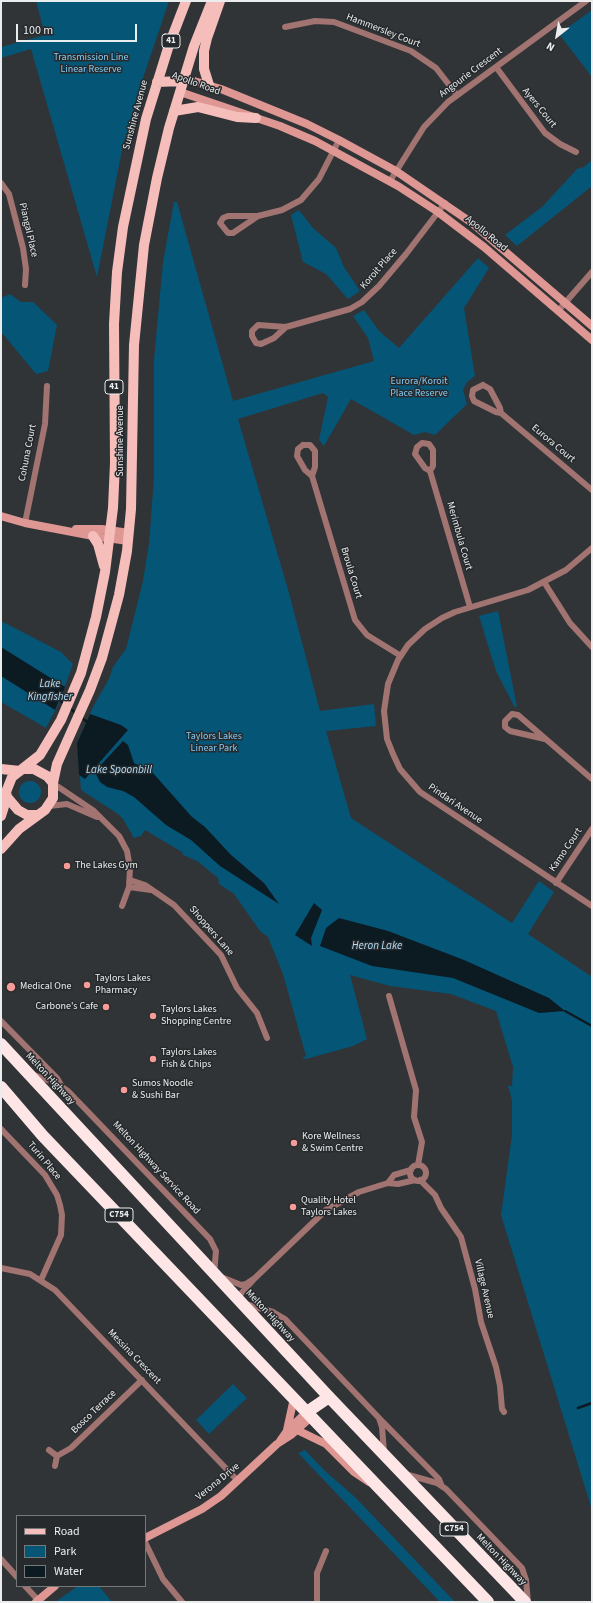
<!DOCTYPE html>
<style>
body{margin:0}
#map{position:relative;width:593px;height:1603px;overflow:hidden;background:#313436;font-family:"Source Sans 3",sans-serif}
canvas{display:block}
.frame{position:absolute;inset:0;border:2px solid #eaeced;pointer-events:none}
.legend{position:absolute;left:16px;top:1515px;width:130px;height:72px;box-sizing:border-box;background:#272a2c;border:1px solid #757879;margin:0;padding:5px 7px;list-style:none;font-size:12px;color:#eaeced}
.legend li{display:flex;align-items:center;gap:8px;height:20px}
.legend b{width:20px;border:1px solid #757879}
.north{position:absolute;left:537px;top:16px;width:40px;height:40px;-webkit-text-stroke:3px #272a2c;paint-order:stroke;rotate:211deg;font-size:11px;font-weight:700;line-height:16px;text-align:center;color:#eaeced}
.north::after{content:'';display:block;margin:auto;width:14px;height:18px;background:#eaeced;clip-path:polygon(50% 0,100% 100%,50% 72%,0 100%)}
.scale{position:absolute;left:16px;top:24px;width:121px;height:18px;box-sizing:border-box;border:2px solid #eaeced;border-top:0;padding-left:5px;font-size:12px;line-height:14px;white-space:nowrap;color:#eaeced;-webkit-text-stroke:3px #272a2c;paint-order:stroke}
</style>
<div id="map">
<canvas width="593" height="1603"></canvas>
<div class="frame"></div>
<ul class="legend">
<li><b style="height:5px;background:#f6bebb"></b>Road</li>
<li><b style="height:11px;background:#055577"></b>Park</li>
<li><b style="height:11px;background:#0c1a22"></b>Water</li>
</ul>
<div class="north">N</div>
<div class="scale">100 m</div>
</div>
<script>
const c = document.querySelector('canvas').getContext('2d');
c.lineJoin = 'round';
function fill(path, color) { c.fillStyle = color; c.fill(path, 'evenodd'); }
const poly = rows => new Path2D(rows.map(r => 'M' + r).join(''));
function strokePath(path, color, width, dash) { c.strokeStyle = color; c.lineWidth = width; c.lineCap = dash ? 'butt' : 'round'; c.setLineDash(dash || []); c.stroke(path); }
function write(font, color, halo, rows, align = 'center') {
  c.font = font + ' "Source Sans 3",sans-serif'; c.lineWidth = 3; c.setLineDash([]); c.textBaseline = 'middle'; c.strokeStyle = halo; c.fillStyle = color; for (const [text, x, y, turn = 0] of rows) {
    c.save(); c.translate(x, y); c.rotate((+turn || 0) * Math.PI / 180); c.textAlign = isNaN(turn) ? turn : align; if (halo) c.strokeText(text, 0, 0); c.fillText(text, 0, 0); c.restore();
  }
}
fill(poly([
 [36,1,169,1,143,78,123,145,97,277,31,49,1,58,1,47,45,35],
 [592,10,592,77,559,34],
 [591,161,592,186,517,246,505,235,543,206,577,169,584,167],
 [174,202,177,202,233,401,374,361,368,338,353,316,364,310,379,331,399,348,478,258,489,268,464,308,475,376,467,382,463,390,467,404,435,435,425,432,414,435,351,399,324,446,319,440,328,397,323,393,238,419,289,593,320,711,374,704,376,726,326,731,351,818,512,923,539,881,554,892,528,934,592,977,592,1510,501,1215,512,1135,512,1100,508,1086,512,1086,513,1067,496,1011,451,994,390,986,350,975,367,1039,353,1046,306,1059,302,1058,306,1056,283,974,268,937,260,931,234,894,219,884,218,878,197,861,183,855,182,852,145,830,141,836,134,838,123,819,118,814,81,790,77,743,94,705,109,679,113,667,126,649,143,581,149,544,154,478,154,360,163,262],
 [299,210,313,228,336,248,344,267,360,291,348,299,326,274,303,262,291,215],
 [10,294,21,302,33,302,57,325,48,371,36,374,3,334,1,334,1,298],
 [498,611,517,707,514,706,496,671,479,616],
 [1,621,61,652,73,664,58,705,46,728,1,702],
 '19 792a11 11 0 1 1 22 0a11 11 0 1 1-22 0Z',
 [233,1384,247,1398,209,1434,196,1420],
 [305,1450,325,1471,356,1498,455,1602,440,1602,298,1453],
 [78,1586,99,1586,112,1602,55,1602]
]), '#055577');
fill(poly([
 [1,647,65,687,55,710,1,676],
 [90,714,121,725,128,730,85,779,79,775,77,743],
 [123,741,128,745,134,763,152,772,192,817,205,827,231,855,264,883,279,904,220,866,191,840,166,825,134,797,123,791,107,787,100,782,96,774,99,767],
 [314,903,322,910,311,938,312,946,295,935],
 [339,918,388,931,464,960,549,998,565,1011,539,1013,453,978,372,966,320,946,326,928]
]), '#0c1a22');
strokePath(poly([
 [60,700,64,704],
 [68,707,77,714],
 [81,717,87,722],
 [565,1011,592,1026],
 [578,1408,592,1403]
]), '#0c1a22', 2.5);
strokePath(poly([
 [285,27,315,21,334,22,411,51,436,68,457,95],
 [496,67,545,133,560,144,576,152],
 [390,181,424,127,448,102,586,1],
 [1,183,9,194,23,248,26,269,25,285],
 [258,216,233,233,228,233,220,223,223,218,228,216,258,216,282,210,301,200,319,179,339,140],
 [558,311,592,272],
 [286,327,274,338,261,344,256,343,252,336,252,331,258,325,286,327,350,309,362,302,379,286,406,254,445,203],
 [483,385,490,389,500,408,501,413,496,412,474,401,472,396,473,390,483,385],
 [501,413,592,490],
 [303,445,310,445,315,451,315,467,312,476,305,470,297,456,298,449,303,445],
 [430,471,425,468,415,454,417,447,422,443,429,444,433,450,433,466,430,471,470,607],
 [312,476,355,620,367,635,401,656],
 [25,523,45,424,47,386],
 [592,548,566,570,528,590,455,612,442,618,425,629,408,645,398,660,388,684,384,711,387,739,393,754,400,769,420,792,592,906],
 [544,582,570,623,592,647],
 [545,739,510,731,505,727,505,721,512,714,518,715,592,779],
 [54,784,94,811,119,836,127,851,130,868,129,887,122,906],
 [49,806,67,804,97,817],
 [130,880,145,885,174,905,221,955,237,988,257,1013,267,1038],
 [556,883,592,829],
 [129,887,151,890],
 [389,996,416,1090,414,1117,422,1142,418,1165],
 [1,1021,57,1078,61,1085],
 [34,1075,56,1083,68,1091,210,1239,216,1251,214,1274,241,1285,246,1284,255,1278],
 [1,1129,45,1175,57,1195,60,1205,62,1215,61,1235,41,1280],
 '410 1173a8 8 0 1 1 16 0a8 8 0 1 1-16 0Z',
 [420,1180,435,1195,441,1208,461,1237,475,1289,481,1322,496,1367,500,1386,502,1409,504,1412],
 [388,1183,394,1175,411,1170],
 [1,1268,30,1274,55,1290,238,1481],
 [237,1298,255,1278,326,1210,359,1192,388,1183,398,1184,415,1180],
 [245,1304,273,1312,285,1319,379,1418,382,1427,384,1452],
 [380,1419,439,1479,441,1484],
 [49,1450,57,1456,55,1466],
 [57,1456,71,1448,142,1380],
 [405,1474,437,1483,446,1489,522,1568,526,1580,528,1602],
 [145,1542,163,1579,182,1602],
 [1,1559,17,1577],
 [25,1586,38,1600],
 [317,1602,317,1573,326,1551]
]), '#a17471', 6);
strokePath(poly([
 [183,81,194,81,221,89,307,124,339,140,396,171,472,223,592,326],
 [180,92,280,126,315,141,398,186,438,212,484,247,592,340],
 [1,516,25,523,93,536,128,541],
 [76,529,102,529,129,533],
 [287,1430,294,1398],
 [297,1430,326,1444,354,1472,369,1482],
 [280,1441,287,1431,307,1412],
 [145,1538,202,1509,221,1496,277,1444,291,1435,311,1417],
 [36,1602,55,1586]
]), '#de9793', 8);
strokePath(poly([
 [157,82,183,81],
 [209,85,204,69,204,51,207,38,220,1],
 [174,111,198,107,237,117,256,118],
 [93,536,98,544,104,566],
 [1,769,20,771],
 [53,783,57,764,90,690,102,658,119,595,127,551,131,509,134,345,144,245,157,178,169,128,194,46,212,1],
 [38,815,27,815,18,810,7,797,6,792,12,777,40,755,61,720,81,673,96,617,105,572,113,508,115,463,114,324,117,272,123,227,146,119,169,45,186,1],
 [1,816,7,797],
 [1,849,19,829,45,810,53,798,53,783,47,776,34,769,23,769]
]), '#f6bebb', 10);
strokePath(poly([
 [1,1044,329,1397,525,1602],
 [1,1087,43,1136,488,1602],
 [307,1412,329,1397]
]), '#fde6e5', 12);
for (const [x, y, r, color] of [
 [67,866,4,"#f59b98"],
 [87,985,4,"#f59b98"],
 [11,987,5,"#f59b98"],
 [106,1007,4,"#f59b98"],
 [153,1016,4,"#f59b98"],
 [153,1059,4,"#f59b98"],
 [124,1090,4,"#f59b98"],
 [294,1143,4,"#f59b98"],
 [293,1207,4,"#f59b98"]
]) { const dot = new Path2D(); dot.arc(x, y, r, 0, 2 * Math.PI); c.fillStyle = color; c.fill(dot); strokePath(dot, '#272a2c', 1.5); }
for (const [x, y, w] of [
 [171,41,18],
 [114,387,18],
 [119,1215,28],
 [454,1529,28]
]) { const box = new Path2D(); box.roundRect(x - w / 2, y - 7, w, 14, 3); c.fillStyle = '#272a2c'; c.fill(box); strokePath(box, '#eaeced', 1); }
write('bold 9px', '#eaeced', null, [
 ["41",171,41],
 ["41",114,387],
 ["C754",119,1215],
 ["C754",454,1529]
]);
write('10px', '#eaeced', '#272a2c', [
 ["Hammersley Court",383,31,21],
 ["Angourie Crescent",471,73,-37],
 ["Apollo Road",196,84,20],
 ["Ayers Court",539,108,51],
 ["Sunshine Avenue",136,115,-75],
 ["Piangal Place",28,230,77],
 ["Apollo Road",486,234,39],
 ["Koroit Place",379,269,-49],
 ["Sunshine Avenue",121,441,-90],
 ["Eurora Court",553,444,40],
 ["Cohuna Court",28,453,-79],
 ["Merimbula Court",459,536,74],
 ["Broula Court",351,573,73],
 ["Pindari Avenue",455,804,34],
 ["Kamo Court",566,850,-56],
 ["Shoppers Lane",211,931,49],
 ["Melton Highway",50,1079,47],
 ["Turin Place",44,1161,50],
 ["Melton Highway Service Road",156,1168,47],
 ["Village Avenue",484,1289,77],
 ["Melton Highway",270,1316,47],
 ["Messina Crescent",134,1357,46],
 ["Bosco Terrace",94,1412,-44],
 ["Verona Drive",218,1482,-39],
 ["Melton Highway",501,1560,46]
]);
write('10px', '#81cbf5', '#272a2c', [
 ["Transmission Line",91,58],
 ["Linear Reserve",91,70],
 ["Eurora/Koroit",419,382],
 ["Place Reserve",419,394],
 ["Taylors Lakes",214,737],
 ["Linear Park",214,749]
]);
write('10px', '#eaeced', '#272a2c', [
 ["The Lakes Gym",75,866],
 ["Taylors Lakes",95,979],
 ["Pharmacy",95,991],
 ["Medical One",20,987],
 ["Carbone's Cafe",98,1007,"right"],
 ["Taylors Lakes",161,1010],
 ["Shopping Centre",161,1022],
 ["Taylors Lakes",161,1053],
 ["Fish & Chips",161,1065],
 ["Sumos Noodle",132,1084],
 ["& Sushi Bar",132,1096],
 ["Kore Wellness",302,1137],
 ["& Swim Centre",302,1149],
 ["Quality Hotel",301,1201],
 ["Taylors Lakes",301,1213]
], 'left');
write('italic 11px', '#b0dffb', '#272a2c', [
 ["Lake",50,685],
 ["Kingfisher",50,698],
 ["Lake Spoonbill",119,771],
 ["Heron Lake",377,947]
]);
</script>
